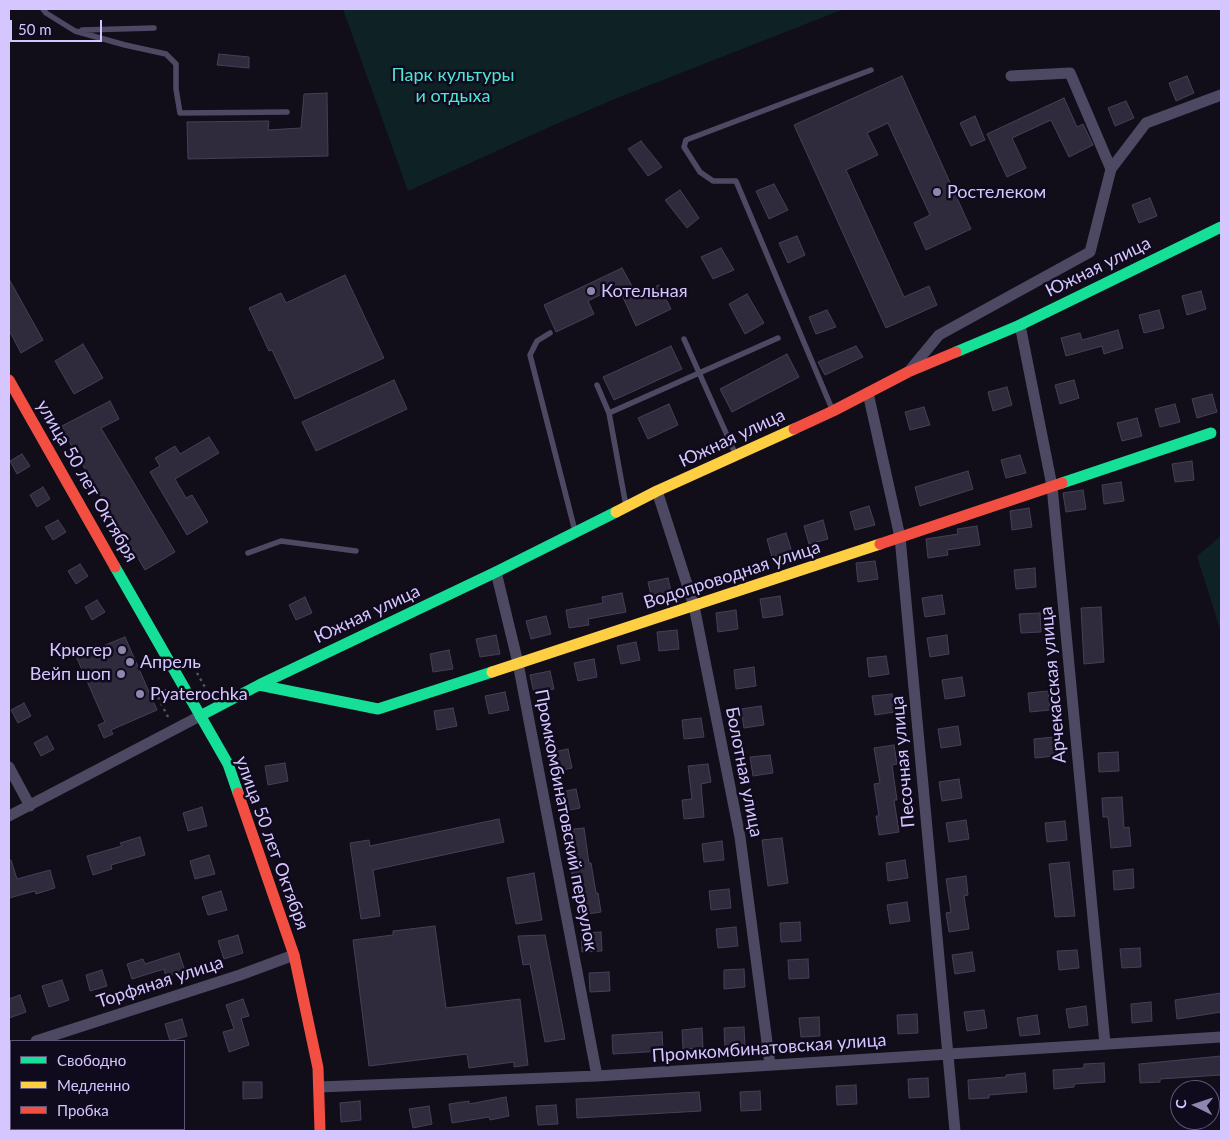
<!DOCTYPE html>
<meta charset="utf-8">
<style>
body{margin:0}
#map{position:relative;width:1230px;height:1140px;overflow:hidden;background:#110e19;font-family:Lato,sans-serif}
canvas{display:block}
.frame{position:absolute;inset:0;border:10px solid #d5c6ff;pointer-events:none}
.legend{position:absolute;left:10px;top:1040px;width:175px;height:90px;box-sizing:border-box;background:#100a1d;border:1px solid #5f5577;margin:0;padding:6px 9px;list-style:none;font-size:15px;color:#d5c6ff}
.legend li{display:flex;align-items:center;gap:10px;height:25px}
.legend b{width:25px;border:1px solid #5f5577}
.north{position:absolute;left:1170px;top:1080px;width:50px;height:50px;box-sizing:border-box;background:#100a1d;border:1px solid #5f5577;border-radius:50%;rotate:274deg;font-size:14px;font-weight:700;line-height:20px;text-align:center;color:#d5c6ff}
.north::after{content:'';display:block;margin:auto;width:18px;height:22px;background:#9086ae;clip-path:polygon(50% 0,100% 100%,50% 72%,0 100%)}
.scale{position:absolute;left:10px;top:20px;width:92px;height:22px;box-sizing:border-box;border:2px solid #d5c6ff;border-top:0;padding-left:6px;font-size:15px;line-height:18px;white-space:nowrap;color:#d5c6ff;-webkit-text-stroke:4px #100a1d;paint-order:stroke}
</style>
<div id="map">
<canvas width="1230" height="1140"></canvas>
<div class="frame"></div>
<ul class="legend">
<li><b style="height:6px;background:#16e098"></b>Свободно</li>
<li><b style="height:6px;background:#ffcf43"></b>Медленно</li>
<li><b style="height:6px;background:#f24e42"></b>Пробка</li>
</ul>
<div class="north">С</div>
<div class="scale">50 m</div>
</div>
<script>
const c = document.querySelector('canvas').getContext('2d');
c.lineJoin = 'round';
function fill(path, color) { c.fillStyle = color; c.fill(path, 'evenodd'); }
const poly = rows => new Path2D(rows.map(r => 'M' + r).join(''));
function strokePath(path, color, width, dash) { c.strokeStyle = color; c.lineWidth = width; c.lineCap = dash ? 'butt' : 'round'; c.setLineDash(dash || []); c.stroke(path); }
function write(font, color, halo, rows, align = 'center') {
  c.font = font + ' Lato,sans-serif'; c.lineWidth = 5; c.setLineDash([]); c.textBaseline = 'middle'; c.strokeStyle = halo; c.fillStyle = color; for (const [text, x, y, turn = 0] of rows) {
    c.save(); c.translate(x, y); c.rotate((+turn || 0) * Math.PI / 180); c.textAlign = isNaN(turn) ? turn : align; if (halo) c.strokeText(text, 0, 0); c.fillText(text, 0, 0); c.restore();
  }
}
fill(poly([
 [343,9,844,9,622,96,556,124,408,191],
 [1221,536,1221,632,1197,556]
]), '#0e2226');
const building = poly([
 [219,54,249,57,249,68,217,65,219,54],
 [902,76,971,229,926,250,914,223,930,215,888,123,867,133,878,155,846,170,904,297,929,286,937,305,886,328,794,125,902,76],
 [1187,76,1194,93,1176,101,1169,83,1187,76],
 [327,93,328,156,188,159,187,122,269,121,268,130,301,128,304,94,327,93],
 [1064,98,1077,127,1083,124,1093,145,1069,157,1051,120,1012,138,1026,168,1007,177,987,134,1064,98],
 [1126,101,1134,118,1115,126,1108,108,1126,101],
 [975,116,985,140,971,146,960,123,975,116],
 [641,141,662,167,648,176,628,149,641,141],
 [774,184,788,210,769,219,756,191,774,184],
 [680,190,699,218,687,228,665,200,680,190],
 [1150,198,1157,216,1139,223,1132,205,1150,198],
 [797,236,805,255,788,263,779,243,797,236],
 [721,248,734,270,713,279,701,257,721,248],
 [622,268,637,295,659,285,671,309,636,326,618,286,588,301,594,314,556,332,544,305,622,268],
 [345,275,384,358,295,399,272,350,269,351,249,308,281,293,286,303,345,275],
 [9,279,43,340,21,353,9,330,9,279],
 [1201,291,1206,309,1187,315,1182,296,1201,291],
 [747,294,764,323,745,334,729,304,747,294],
 [827,310,836,327,816,334,809,317,827,310],
 [1159,310,1164,328,1144,333,1139,315,1159,310],
 [1118,330,1123,348,1104,354,1102,346,1066,356,1061,338,1080,333,1082,340,1118,330],
 [83,344,103,378,74,394,55,361,83,344],
 [671,346,682,369,614,400,603,377,671,346],
 [856,346,863,357,825,375,818,362,856,346],
 [787,354,799,377,732,412,720,389,787,354],
 [394,380,407,409,316,451,302,422,394,380],
 [1074,380,1079,398,1060,404,1055,385,1074,380],
 [1007,387,1012,405,993,411,988,392,1007,387],
 [1212,394,1217,412,1197,418,1192,399,1212,394],
 [110,401,119,419,101,428,175,552,145,570,72,447,62,426,110,401],
 [669,404,678,425,648,439,638,418,669,404],
 [1175,404,1180,422,1160,427,1155,409,1175,404],
 [924,407,930,425,910,430,905,412,924,407],
 [1137,418,1142,436,1122,441,1117,423,1137,418],
 [209,437,219,453,175,479,186,498,192,495,208,522,187,535,150,472,160,466,155,458,175,446,180,454,209,437],
 [22,454,30,466,17,474,10,461,22,454],
 [1020,455,1026,473,1006,478,1001,460,1020,455],
 [1192,461,1194,480,1175,482,1172,464,1192,461],
 [968,471,973,489,920,506,915,487,968,471],
 [1121,482,1124,501,1104,504,1102,485,1121,482],
 [43,487,50,499,37,507,30,495,43,487],
 [1083,490,1086,509,1066,512,1063,493,1083,490],
 [869,506,875,525,855,530,850,512,869,506],
 [1029,508,1032,527,1012,530,1010,511,1029,508],
 [58,520,66,532,53,540,45,527,58,520],
 [823,520,828,539,809,544,804,526,823,520],
 [977,526,980,545,947,550,948,555,928,558,926,539,958,534,957,529,977,526],
 [786,533,792,552,772,557,767,539,786,533],
 [875,561,878,579,858,582,856,563,875,561],
 [80,564,88,576,76,584,68,571,80,564],
 [1035,568,1036,587,1016,589,1014,570,1035,568],
 [668,578,672,596,652,600,648,582,668,578],
 [622,593,626,612,588,619,589,625,569,628,566,610,603,603,602,597,622,593],
 [942,595,945,614,925,617,922,598,942,595],
 [780,596,783,615,763,618,760,599,780,596],
 [305,597,312,613,296,620,289,605,305,597],
 [97,600,105,612,92,620,85,607,97,600],
 [1101,607,1104,662,1084,664,1081,608,1101,607],
 [736,610,738,629,718,632,716,613,736,610],
 [1040,613,1041,632,1021,633,1019,614,1040,613],
 [546,616,551,634,531,639,526,621,546,616],
 [677,630,679,649,659,651,657,632,677,630],
 [496,635,500,654,480,657,476,639,496,635],
 [947,635,949,654,930,657,927,638,947,635],
 [125,637,157,710,111,730,113,734,104,738,98,725,105,722,75,654,96,645,98,648,125,637],
 [636,642,640,660,621,664,617,646,636,642],
 [449,650,453,669,433,672,430,654,449,650],
 [886,656,889,674,869,677,867,658,886,656],
 [594,659,597,677,578,681,574,663,594,659],
 [754,667,756,686,736,689,734,670,754,667],
 [550,671,554,689,534,693,530,675,550,671],
 [962,677,965,696,945,699,942,680,962,677],
 [1048,691,1050,710,1030,712,1028,693,1048,691],
 [505,692,509,710,489,714,485,696,505,692],
 [892,694,895,712,875,715,872,696,892,694],
 [24,703,31,716,18,723,11,710,24,703],
 [761,706,764,725,744,728,741,709,761,706],
 [453,708,457,726,437,730,434,711,453,708],
 [701,718,704,737,684,739,682,720,701,718],
 [958,726,961,745,941,748,938,729,958,726],
 [47,736,54,749,41,756,34,743,47,736],
 [1054,737,1055,756,1035,758,1034,739,1054,737],
 [894,745,897,764,892,765,897,800,894,800,899,832,879,835,876,816,879,816,874,784,880,783,874,748,894,745],
 [568,749,572,768,553,772,549,753,568,749],
 [1118,752,1119,771,1099,772,1098,753,1118,752],
 [770,755,773,773,753,776,750,757,770,755],
 [285,763,288,781,268,785,265,766,285,763],
 [708,764,711,782,701,784,704,817,684,819,682,800,692,799,688,766,708,764],
 [959,779,962,798,942,801,939,782,959,779],
 [576,789,580,808,560,812,556,793,576,789],
 [1122,797,1124,828,1129,827,1131,846,1111,848,1108,817,1103,817,1102,798,1122,797],
 [202,807,207,826,188,831,183,813,202,807],
 [499,819,504,842,373,870,380,916,361,919,350,843,369,840,370,846,499,819],
 [966,820,969,839,949,842,946,823,966,820],
 [1065,821,1067,840,1047,842,1045,823,1065,821],
 [584,828,589,863,591,863,596,893,598,893,601,912,581,915,577,884,574,885,564,830,584,828],
 [140,837,145,855,111,865,112,869,93,875,87,856,122,846,120,843,140,837],
 [782,838,788,883,768,886,762,840,782,838],
 [722,841,724,860,704,862,702,844,722,841],
 [209,855,215,874,195,879,190,861,209,855],
 [9,860,11,860,17,879,50,870,55,888,36,894,35,891,9,898,9,860],
 [905,860,908,878,888,881,886,863,905,860],
 [1069,862,1075,916,1055,917,1049,864,1069,862],
 [1133,869,1134,888,1114,890,1113,871,1133,869],
 [534,873,542,920,516,924,507,878,534,873],
 [966,876,968,895,964,896,969,929,949,932,946,913,951,912,946,879,966,876],
 [729,889,731,908,711,910,709,891,729,889],
 [221,891,227,910,208,915,202,897,221,891],
 [907,902,910,921,890,924,887,905,907,902],
 [800,922,801,941,781,942,780,923,800,922],
 [435,926,446,1008,520,999,528,1065,514,1067,514,1062,469,1068,467,1054,369,1066,353,940,393,935,393,931,435,926],
 [736,927,738,946,718,948,716,929,736,927],
 [601,932,602,951,582,952,581,933,601,932],
 [238,935,243,953,224,959,218,941,238,935],
 [545,935,565,1039,545,1042,530,964,523,965,518,936,545,935],
 [1140,948,1141,967,1122,968,1120,949,1140,948],
 [1077,950,1079,968,1059,970,1057,951,1077,950],
 [972,952,975,971,955,974,952,955,972,952],
 [179,953,185,971,166,977,164,969,132,979,127,964,143,959,145,964,179,953],
 [808,959,809,978,789,979,788,960,808,959],
 [744,969,745,987,724,989,724,970,744,969],
 [102,970,107,986,90,991,86,975,102,970],
 [609,972,610,991,590,992,589,973,609,972],
 [62,980,69,1000,49,1007,42,986,62,980],
 [1221,993,1221,1012,1177,1019,1175,1000,1221,993],
 [20,995,26,1012,9,1018,9,999,20,995],
 [243,999,249,1016,241,1018,249,1045,229,1052,223,1032,234,1029,226,1005,243,999],
 [1151,1002,1152,1021,1132,1023,1131,1004,1151,1002],
 [1086,1006,1088,1025,1069,1028,1066,1009,1086,1006],
 [984,1010,987,1028,967,1031,964,1012,984,1010],
 [917,1014,918,1033,898,1034,897,1015,917,1014],
 [1037,1015,1040,1034,1020,1036,1017,1018,1037,1015],
 [819,1017,820,1036,801,1037,799,1018,819,1017],
 [182,1019,187,1036,170,1041,165,1024,182,1019],
 [744,1027,745,1046,725,1047,724,1028,744,1027],
 [702,1028,703,1048,683,1049,682,1030,702,1028],
 [662,1032,663,1051,613,1054,612,1035,662,1032],
 [1221,1056,1221,1075,1160,1079,1160,1082,1140,1083,1139,1064,1221,1056],
 [1104,1063,1105,1082,1074,1084,1074,1087,1054,1089,1053,1070,1084,1068,1084,1064,1104,1063],
 [1025,1073,1027,1092,989,1095,989,1098,969,1099,968,1080,1006,1077,1006,1075,1025,1073],
 [928,1078,929,1097,909,1098,908,1079,928,1078],
 [243,1082,262,1082,262,1098,243,1099,243,1082],
 [856,1085,857,1104,837,1105,836,1086,856,1085],
 [760,1091,761,1110,741,1111,740,1092,760,1091],
 [699,1092,701,1111,577,1118,576,1099,699,1092],
 [506,1097,509,1116,490,1120,489,1117,452,1123,449,1104,469,1101,469,1104,506,1097],
 [360,1101,361,1120,341,1122,340,1103,360,1101],
 [556,1105,558,1124,538,1125,536,1106,556,1105],
 [429,1106,432,1124,413,1128,409,1109,429,1106]
]);
fill(building, '#302b3c');
strokePath(building, '#473f58', 1);
strokePath(poly([
 [197,673,210,696],
 [168,717,157,695,169,688]
]), '#4a5768', 2.5, [2.5, 4]);
strokePath(poly([
 [43,9,46,13,75,31,125,45,166,54,176,64,176,89,180,113,287,112],
 [82,30,154,28],
 [550,333,537,341,530,355,575,531],
 [684,339,735,453],
 [597,385,609,413,626,506],
 [832,409,736,181,713,181,700,172,684,147,686,140,871,70],
 [609,413,778,338],
 [248,553,281,541,356,551]
]), '#4e4963', 5.5);
strokePath(poly([
 [1011,76,1070,73,1111,169],
 [1020,325,1052,486,1105,1044],
 [910,370,939,335,1090,252,1111,169,1146,123,1221,95],
 [868,393,900,537,955,1131],
 [657,491,694,606,740,837,770,1065],
 [496,572,518,663,597,1076],
 [9,767,30,806],
 [9,816,200,716],
 [36,1041,240,975,294,955],
 [9,1051,11,1050],
 [319,1087,597,1076,1221,1037]
]), '#4e4963', 11);
strokePath(poly([
 [956,352,1020,325,1221,227],
 [1062,483,1211,433],
 [115,567,228,764,238,793],
 [259,685,378,709,492,672],
 [200,716,259,685,496,572,616,512]
]), '#16e098', 11);
strokePath(poly([
 [616,512,657,491,794,429],
 [492,672,880,544]
]), '#ffcf43', 11);
strokePath(poly([
 [9,380,115,567],
 [794,429,833,411,908,372,956,352],
 [880,544,1062,483],
 [238,793,294,955,318,1068,320,1131]
]), '#f24e42', 11);
for (const [x, y, r, color] of [
 [937,192,5,"#9086ae"],
 [591,291,5,"#9086ae"],
 [122,650,5,"#9086ae"],
 [130,662,5,"#9086ae"],
 [121,674,5,"#9086ae"],
 [140,694,5,"#9086ae"]
]) { const dot = new Path2D(); dot.arc(x, y, r, 0, 2 * Math.PI); c.fillStyle = color; c.fill(dot); strokePath(dot, '#100a1d', 2); }
write('18px', '#4ce6d5', '#100a1d', [
 ["Парк культуры",453,75],
 ["и отдыха",453,96]
]);
write('18px', '#d5c6ff', '#100a1d', [
 ["Ростелеком",947,192],
 ["Котельная",601,291],
 ["Крюгер",112,650,"right"],
 ["Апрель",140,662],
 ["Вейп шоп",111,674,"right"],
 ["Pyaterochka",150,694]
], 'left');
write('18px', '#d5c6ff', '#100a1d', [
 ["Южная улица",1098,267,-26],
 ["Южная улица",732,438,-25],
 ["улица 50 лет Октября",87,481,60],
 ["Водопроводная улица",732,575,-18],
 ["Южная улица",367,614,-25],
 ["Арчекасская улица",1053,685,-95],
 ["Песочная улица",903,762,-95],
 ["Болотная улица",744,772,79],
 ["Промкомбинатовский переулок",566,820,79],
 ["улица 50 лет Октября",272,843,70],
 ["Торфяная улица",160,982,-18],
 ["Промкомбинатовская улица",769,1048,-4]
]);
</script>
